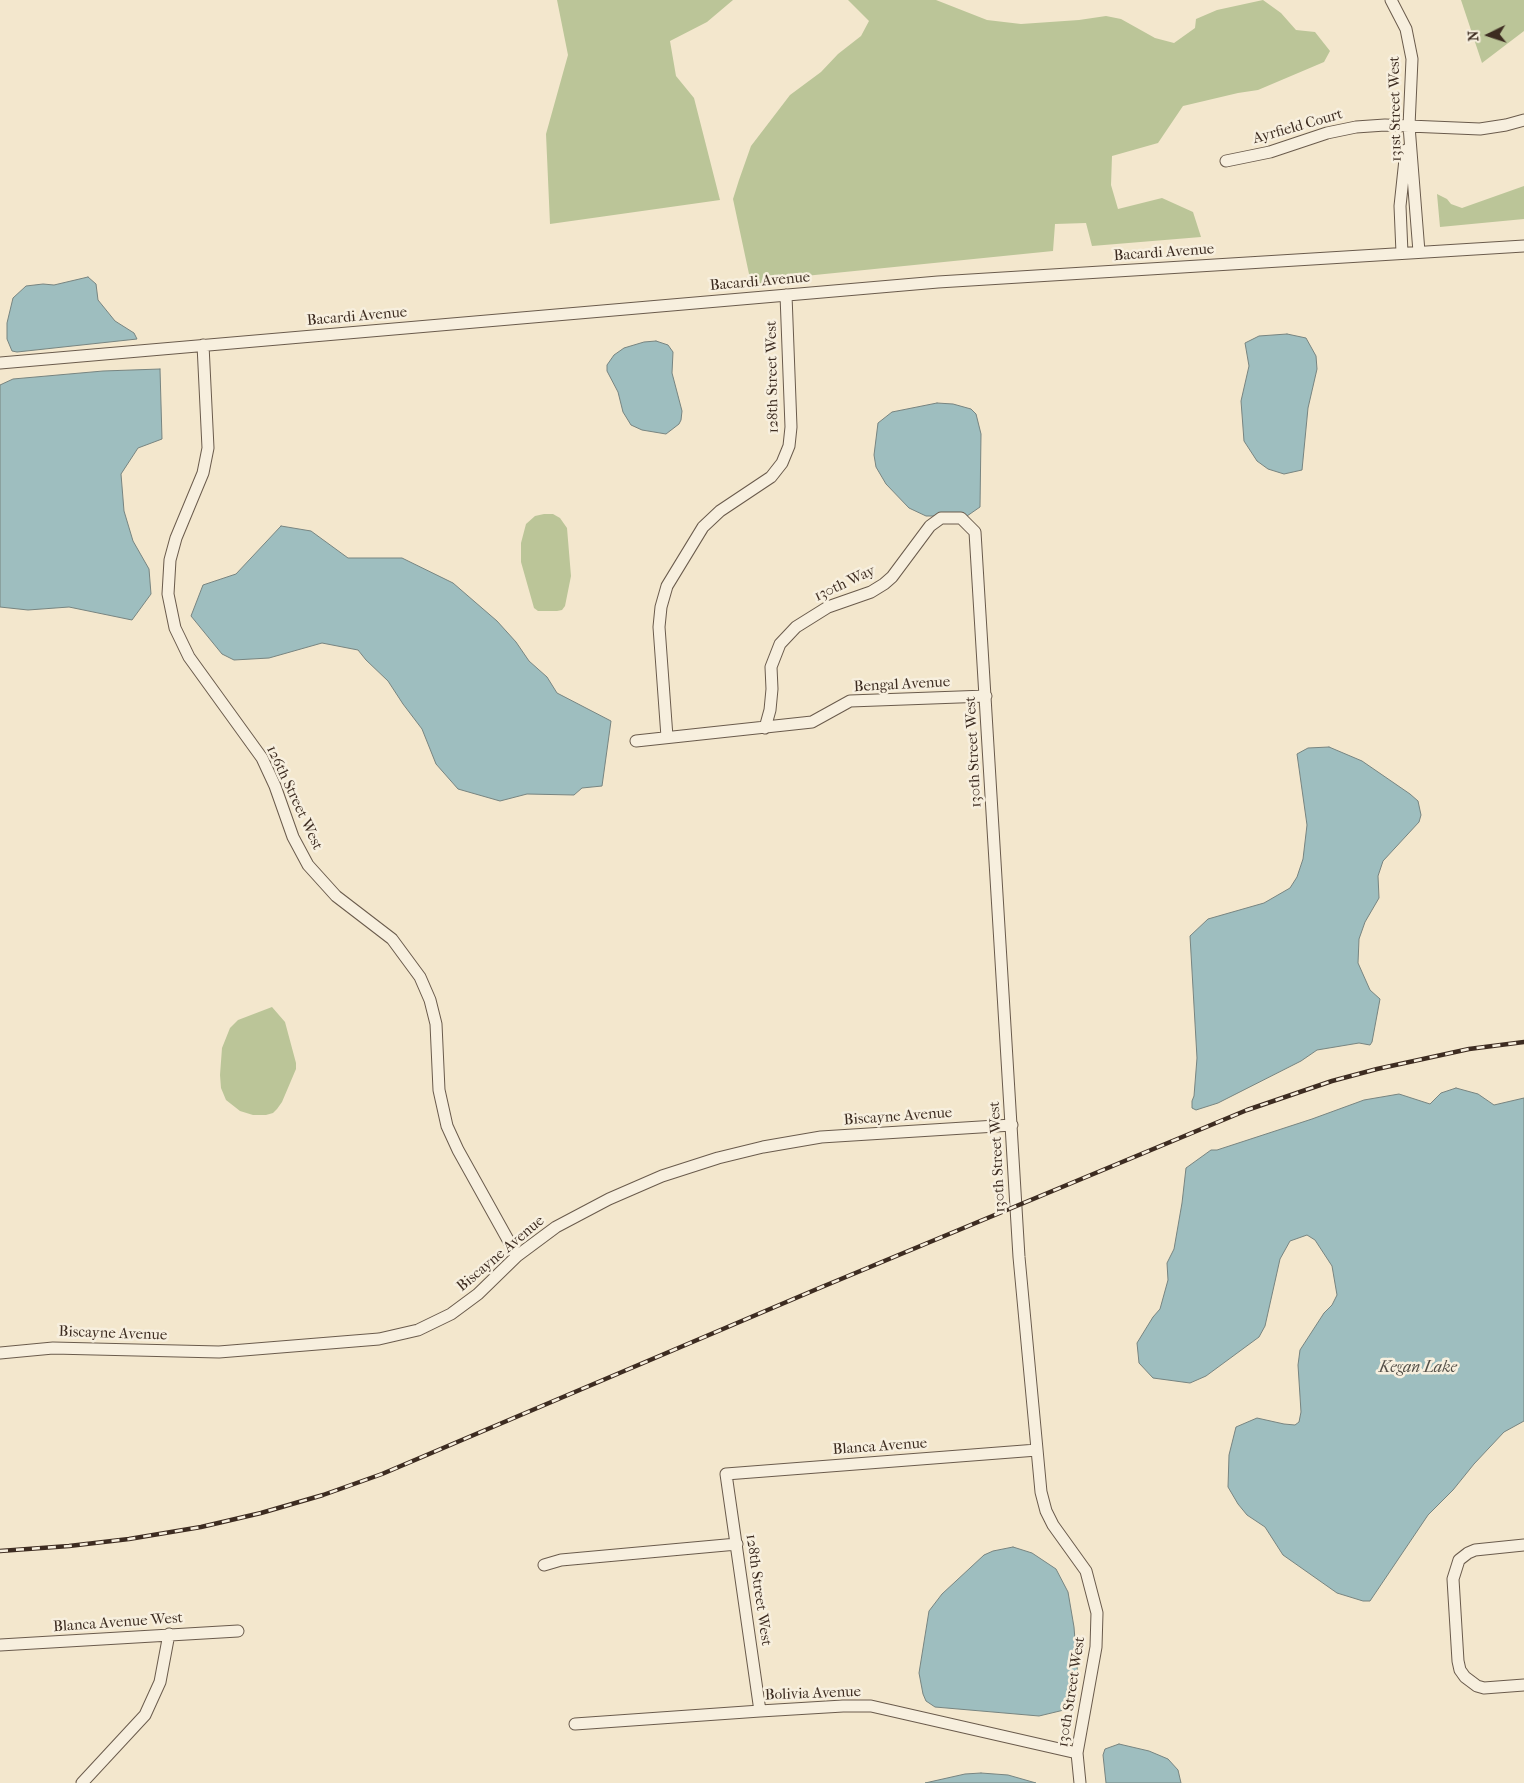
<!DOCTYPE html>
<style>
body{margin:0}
#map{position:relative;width:1524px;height:1783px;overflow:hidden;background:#f3e7cd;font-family:"IM FELL French Canon",serif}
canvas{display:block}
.north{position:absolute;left:1464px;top:10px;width:50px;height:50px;-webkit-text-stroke:4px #f7efde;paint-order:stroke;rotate:266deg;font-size:14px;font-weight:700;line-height:20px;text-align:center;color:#3d2c21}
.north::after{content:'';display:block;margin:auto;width:18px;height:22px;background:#3d2c21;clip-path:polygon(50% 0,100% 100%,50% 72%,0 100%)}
</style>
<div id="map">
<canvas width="1524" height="1783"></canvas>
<div class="north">N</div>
</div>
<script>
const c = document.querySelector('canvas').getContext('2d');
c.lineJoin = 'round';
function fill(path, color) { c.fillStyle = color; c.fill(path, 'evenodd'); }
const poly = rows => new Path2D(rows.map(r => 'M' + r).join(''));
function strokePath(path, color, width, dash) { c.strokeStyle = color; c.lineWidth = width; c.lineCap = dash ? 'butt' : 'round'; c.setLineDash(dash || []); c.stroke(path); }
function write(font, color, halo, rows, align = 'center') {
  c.font = font + ' "IM FELL French Canon",serif'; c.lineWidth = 5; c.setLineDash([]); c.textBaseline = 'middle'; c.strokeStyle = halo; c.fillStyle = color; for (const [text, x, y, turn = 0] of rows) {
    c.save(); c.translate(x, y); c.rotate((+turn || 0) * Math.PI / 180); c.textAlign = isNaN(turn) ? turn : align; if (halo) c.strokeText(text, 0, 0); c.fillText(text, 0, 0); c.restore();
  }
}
fill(poly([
 [557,0,733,0,707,22,670,41,676,76,694,98,720,200,550,224,546,134,568,55],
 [848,0,936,0,987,20,1021,24,1079,20,1106,16,1121,19,1155,38,1174,43,1195,28,1196,19,1217,10,1263,0,1281,13,1296,30,1315,32,1330,51,1324,62,1258,90,1238,93,1183,106,1158,143,1112,156,1111,185,1118,209,1162,198,1193,212,1201,237,1092,246,1086,223,1055,224,1053,251,795,277,752,288,733,199,739,180,751,146,790,95,821,72,838,54,861,36,869,21],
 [1461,0,1524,0,1524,31,1482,63],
 [1524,186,1524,219,1440,227,1437,194,1447,199,1451,204,1462,208],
 [544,514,553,514,560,518,567,528,571,576,565,606,562,610,557,611,538,611,534,608,521,562,521,543,526,524,535,516],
 [272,1007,285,1022,296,1063,296,1069,282,1102,277,1109,273,1113,266,1115,253,1115,240,1111,226,1100,221,1088,220,1075,222,1048,230,1028,238,1020]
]), '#bbc598');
const water = poly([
 [88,277,96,284,98,300,115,321,134,333,137,339,17,352,12,351,7,339,7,323,13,298,26,286,43,284,54,285,88,277],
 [1287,334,1306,338,1316,356,1317,369,1308,408,1302,470,1284,474,1268,469,1257,461,1244,441,1241,401,1249,366,1245,343,1259,336,1287,334],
 [656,341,668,345,673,352,672,373,682,411,681,420,679,424,666,434,642,430,631,425,623,412,618,392,607,371,607,365,614,355,624,348,644,342,656,341],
 [160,369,162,439,138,448,121,474,124,511,133,541,149,569,151,594,132,620,69,607,28,610,0,607,0,385,13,379,103,371,160,369],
 [937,403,953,404,971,409,976,414,981,434,980,507,967,516,926,516,909,508,886,484,876,467,874,455,878,423,892,412,937,403],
 [281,526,311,531,348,558,402,558,453,583,497,621,516,642,529,661,547,677,557,693,611,721,602,786,582,788,574,795,527,794,500,801,458,789,436,764,422,729,403,704,388,681,366,660,358,650,322,643,269,658,234,660,222,654,191,616,203,585,236,574,281,526],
 [1329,747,1362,761,1410,794,1418,801,1421,815,1419,822,1383,861,1378,876,1379,898,1365,922,1359,939,1358,963,1370,990,1380,999,1372,1042,1370,1045,1359,1043,1317,1050,1301,1061,1218,1103,1196,1110,1192,1108,1192,1101,1194,1096,1197,1058,1190,936,1208,919,1264,903,1290,888,1297,877,1303,859,1307,825,1297,754,1308,748,1329,747],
 [1456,1088,1478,1094,1494,1105,1524,1098,1524,1421,1504,1432,1474,1464,1453,1490,1428,1515,1370,1601,1363,1601,1337,1593,1283,1555,1265,1527,1247,1515,1238,1504,1228,1487,1229,1455,1236,1427,1257,1418,1284,1424,1295,1425,1299,1422,1301,1412,1298,1365,1300,1350,1324,1313,1332,1305,1337,1295,1332,1266,1315,1240,1307,1235,1290,1241,1280,1259,1265,1326,1259,1337,1206,1376,1190,1383,1153,1378,1139,1363,1137,1343,1153,1317,1160,1309,1168,1280,1167,1263,1174,1249,1182,1203,1186,1168,1211,1150,1217,1150,1312,1119,1364,1100,1399,1094,1430,1104,1441,1093,1456,1088],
 [1013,1547,1032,1553,1056,1569,1068,1592,1074,1627,1078,1679,1071,1702,1064,1710,1039,1716,935,1707,926,1701,923,1694,919,1673,929,1611,942,1594,984,1555,993,1551,1013,1547],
 [1119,1744,1149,1751,1168,1759,1178,1770,1181,1783,1106,1783,1103,1755,1105,1749,1119,1744],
 [981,1773,1008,1775,1036,1783,925,1783,965,1774,981,1773]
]);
fill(water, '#9ebebf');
strokePath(water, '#778480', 1);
const minor = poly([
 [1391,0,1406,29,1412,59,1409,126,1419,252],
 [1226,161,1270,152,1327,133,1356,127,1385,125,1480,129,1506,125,1524,120],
 [1402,253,1400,206,1406,150],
 [203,345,208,448,203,473,176,538,170,560,168,594,175,628,189,657,262,758,275,786,293,837,308,865,336,896,392,939,420,977,430,1000,436,1024,439,1090,447,1126,458,1150,517,1256],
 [0,363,938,282,1524,246],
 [765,728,770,710,772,689,771,667,780,644,796,627,828,607,871,592,884,584,892,577,930,526,941,518,961,518,975,532,1019,1257,1041,1492,1046,1511,1053,1525,1086,1571,1097,1613,1096,1647,1077,1753,1080,1783],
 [667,737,659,627,661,607,667,586,703,527,720,511,771,477,782,463,789,446,791,427,786,295],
 [636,741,812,722,850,701,986,696],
 [0,1353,53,1348,219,1352,379,1339,418,1330,451,1314,478,1294,517,1256,556,1227,609,1199,662,1176,718,1158,763,1147,821,1137,1012,1125],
 [1524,1545,1475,1550,1468,1553,1459,1560,1453,1579,1458,1661,1460,1670,1465,1677,1477,1686,1484,1688,1524,1685],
 [544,1565,561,1560,737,1544],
 [0,1645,238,1631],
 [760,1711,726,1474,1037,1450],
 [575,1724,760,1711,843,1706,871,1706,1077,1753],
 [82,1783,145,1715,160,1682,169,1634]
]);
strokePath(minor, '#6a5b4c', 13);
strokePath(minor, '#f7efde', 11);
const rail = poly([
 [0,1551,69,1546,129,1539,201,1527,261,1513,323,1495,382,1474,817,1289,1247,1110,1332,1081,1377,1069,1469,1049,1524,1042]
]);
strokePath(rail, '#3d2c21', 4.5);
strokePath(rail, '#f7efde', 2.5, [8]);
write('15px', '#3d2c21', '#f7efde', [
 ["131st Street West",1396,109,-91],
 ["Ayrfield Court",1298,127,-16],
 ["Bacardi Avenue",1164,253,-4],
 ["Bacardi Avenue",760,282,-5],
 ["Bacardi Avenue",357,317,-5],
 ["128th Street West",773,377,-91],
 ["130th Way",845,584,-25],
 ["Bengal Avenue",902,685,-3],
 ["130th Street West",974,752,-93],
 ["126th Street West",294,798,65],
 ["Biscayne Avenue",898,1117,-4],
 ["130th Street West",998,1157,-93],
 ["Biscayne Avenue",501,1254,-40],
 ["Biscayne Avenue",113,1334,2],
 ["Blanca Avenue",880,1447,-4],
 ["128th Street West",758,1590,82],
 ["Blanca Avenue West",118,1623,-4],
 ["130th Street West",1072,1692,-81],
 ["Bolivia Avenue",813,1694,-2]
]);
write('italic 16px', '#555048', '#f7efde', [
 ["Kegan Lake",1418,1368]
]);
</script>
